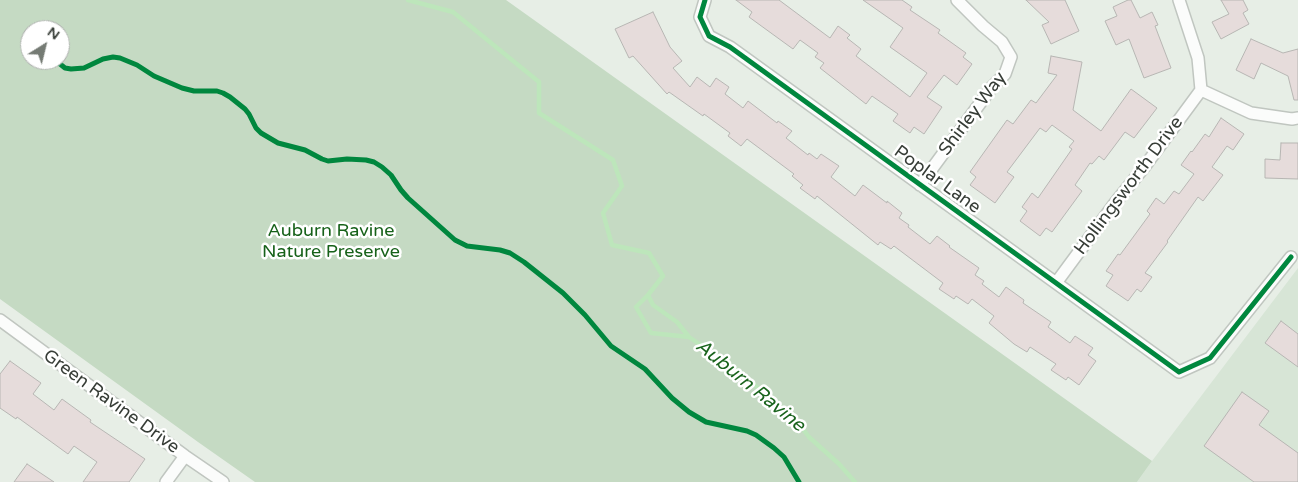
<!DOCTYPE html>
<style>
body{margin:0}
#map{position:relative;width:1298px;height:482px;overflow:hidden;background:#e7eee6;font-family:"Varela Round",sans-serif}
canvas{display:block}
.north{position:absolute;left:20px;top:20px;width:50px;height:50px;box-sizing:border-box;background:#fff;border:1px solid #afb1af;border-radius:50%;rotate:36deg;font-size:14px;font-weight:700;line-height:20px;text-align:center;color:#373d37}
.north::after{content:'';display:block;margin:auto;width:18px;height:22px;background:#757b74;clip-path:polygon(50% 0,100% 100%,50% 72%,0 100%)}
</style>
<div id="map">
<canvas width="1298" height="482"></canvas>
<div class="north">N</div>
</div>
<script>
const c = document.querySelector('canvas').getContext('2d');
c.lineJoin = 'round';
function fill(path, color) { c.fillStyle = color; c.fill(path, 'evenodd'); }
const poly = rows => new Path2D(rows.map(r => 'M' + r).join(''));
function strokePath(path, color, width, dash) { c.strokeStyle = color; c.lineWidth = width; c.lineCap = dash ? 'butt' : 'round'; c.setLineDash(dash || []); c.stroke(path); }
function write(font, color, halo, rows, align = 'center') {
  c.font = font + ' "Varela Round",sans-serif'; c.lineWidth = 5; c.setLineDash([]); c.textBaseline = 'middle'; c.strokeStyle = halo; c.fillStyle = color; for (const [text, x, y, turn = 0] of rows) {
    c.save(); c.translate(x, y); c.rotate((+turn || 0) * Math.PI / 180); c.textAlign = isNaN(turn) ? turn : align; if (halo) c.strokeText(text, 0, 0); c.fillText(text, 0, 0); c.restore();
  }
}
fill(poly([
 [1298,268,1298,482,1137,482,1152,461]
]), '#d7e5d6');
fill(poly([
 [0,0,506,0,1152,461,1137,482,255,482,198,442,0,299],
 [30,30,60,30,60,60,30,60]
]), '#c5dac3');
strokePath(poly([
 [408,0,453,12,539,82,539,113,613,160,622,186,603,213,612,245,649,253,663,276,648,295,636,307,651,333,689,337,733,367,796,420,809,437,839,464,855,482],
 [648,295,653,305,677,322,689,337]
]), '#bde6bb', 4.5);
const building = poly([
 [736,0,779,0,830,38,838,26,850,35,847,38,861,49,856,56,910,97,927,73,890,47,903,28,863,0,902,0,912,7,910,10,940,30,938,33,966,53,963,57,972,64,957,85,944,75,927,97,942,107,924,134,914,127,910,133,893,121,898,114,872,96,866,104,820,68,824,63,815,57,818,53,800,40,793,49,749,17,752,12,736,0],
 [1026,0,1065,0,1079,31,1051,44,1042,25,1049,22,1026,0],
 [1128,0,1131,0,1140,18,1152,12,1158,25,1155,26,1171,68,1144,78,1129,39,1116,45,1105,21,1117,16,1113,7,1128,0],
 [1221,0,1243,0,1248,10,1243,13,1249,24,1221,39,1212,22,1229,14,1221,0],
 [653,12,670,47,682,61,673,68,690,87,697,77,710,87,716,78,729,87,725,94,743,108,748,101,777,123,778,121,792,131,786,138,808,155,809,153,817,159,821,154,839,166,831,177,855,196,863,185,887,203,887,201,902,213,899,218,909,225,908,227,930,244,937,236,950,246,949,247,979,268,975,275,984,281,982,284,999,297,1006,287,1024,300,1023,303,1051,322,1048,327,1070,343,1075,336,1093,348,1088,355,1096,361,1079,385,1068,377,1066,380,1051,370,1056,364,1030,347,1027,352,1014,344,989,323,994,316,972,299,968,304,956,296,954,299,939,289,943,283,894,246,891,249,880,242,878,245,817,196,815,199,800,188,803,185,792,176,794,174,747,139,741,146,728,136,730,133,704,114,703,116,669,92,667,94,633,56,629,58,615,29,653,12],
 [1251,39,1283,53,1298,49,1298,100,1294,100,1288,76,1261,63,1254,79,1236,70,1251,39],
 [1051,56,1082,62,1073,110,1101,131,1131,89,1157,108,1134,138,1125,132,1104,160,1099,156,1092,164,1090,163,1075,185,1082,191,1052,232,1046,228,1040,236,1020,221,1027,211,1022,207,1032,193,1038,198,1072,149,1069,147,1074,141,1052,125,1046,132,1040,128,1007,172,1014,177,995,203,970,185,976,177,970,172,1007,120,1013,124,1031,100,1036,103,1057,75,1048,73,1051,56],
 [1221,118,1244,134,1233,150,1227,146,1212,167,1223,175,1203,201,1198,197,1167,241,1168,242,1145,273,1152,277,1141,292,1137,289,1128,301,1106,286,1113,275,1106,271,1118,254,1120,255,1150,214,1147,211,1156,198,1164,204,1174,191,1179,194,1194,174,1181,165,1191,151,1192,152,1205,134,1209,137,1221,118],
 [1281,143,1298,143,1298,179,1265,178,1265,159,1280,160,1281,143],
 [1281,321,1298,334,1298,367,1265,343,1281,321],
 [10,361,41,383,33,394,54,410,62,399,91,420,90,422,145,459,129,482,83,482,97,462,74,446,68,454,17,417,16,419,0,408,0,374,10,361],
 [1242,392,1269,411,1259,425,1298,453,1298,482,1254,482,1204,446,1242,392],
 [27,464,54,482,14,482,27,464]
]);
fill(building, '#e6dcdb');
strokePath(building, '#b7b6b3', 1);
const street = poly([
 [705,0,700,17,709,36,730,47,1179,372,1210,358,1291,257],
 [1179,0,1198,58,1201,90,1251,113,1292,119,1298,118],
 [920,185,992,87,1005,74,1011,57,1002,42,983,26,957,0],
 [1056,283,1115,203,1145,166,1201,90],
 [0,320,185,456,223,482],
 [166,482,185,456]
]);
strokePath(street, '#c0c6c0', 14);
strokePath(street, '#fbfcfb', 11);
strokePath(poly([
 [705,0,700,17,709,36,730,47,1179,372,1210,358,1291,257],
 [55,60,65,68,71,69,84,68,103,59,113,57,120,58,137,65,154,76,182,88,194,91,217,91,223,93,230,97,245,109,249,114,256,128,261,133,278,143,305,150,322,159,328,161,347,159,366,160,374,162,382,167,391,175,401,190,408,198,455,240,467,246,500,250,510,253,524,262,563,293,585,315,611,346,645,369,672,398,689,412,706,422,747,431,756,435,774,448,784,457,799,482]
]), '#00873e', 5);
write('18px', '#373d37', '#fff', [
 ["Shirley Way",973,114,-53],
 ["Poplar Lane",937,180,36],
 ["Hollingsworth Drive",1129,186,-53],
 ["Green Ravine Drive",111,402,36]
]);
write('18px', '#166119', '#fff', [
 ["Auburn Ravine",331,231],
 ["Nature Preserve",331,252]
]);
write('italic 19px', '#1a641d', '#fff', [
 ["Auburn Ravine",750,386,39]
]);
</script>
